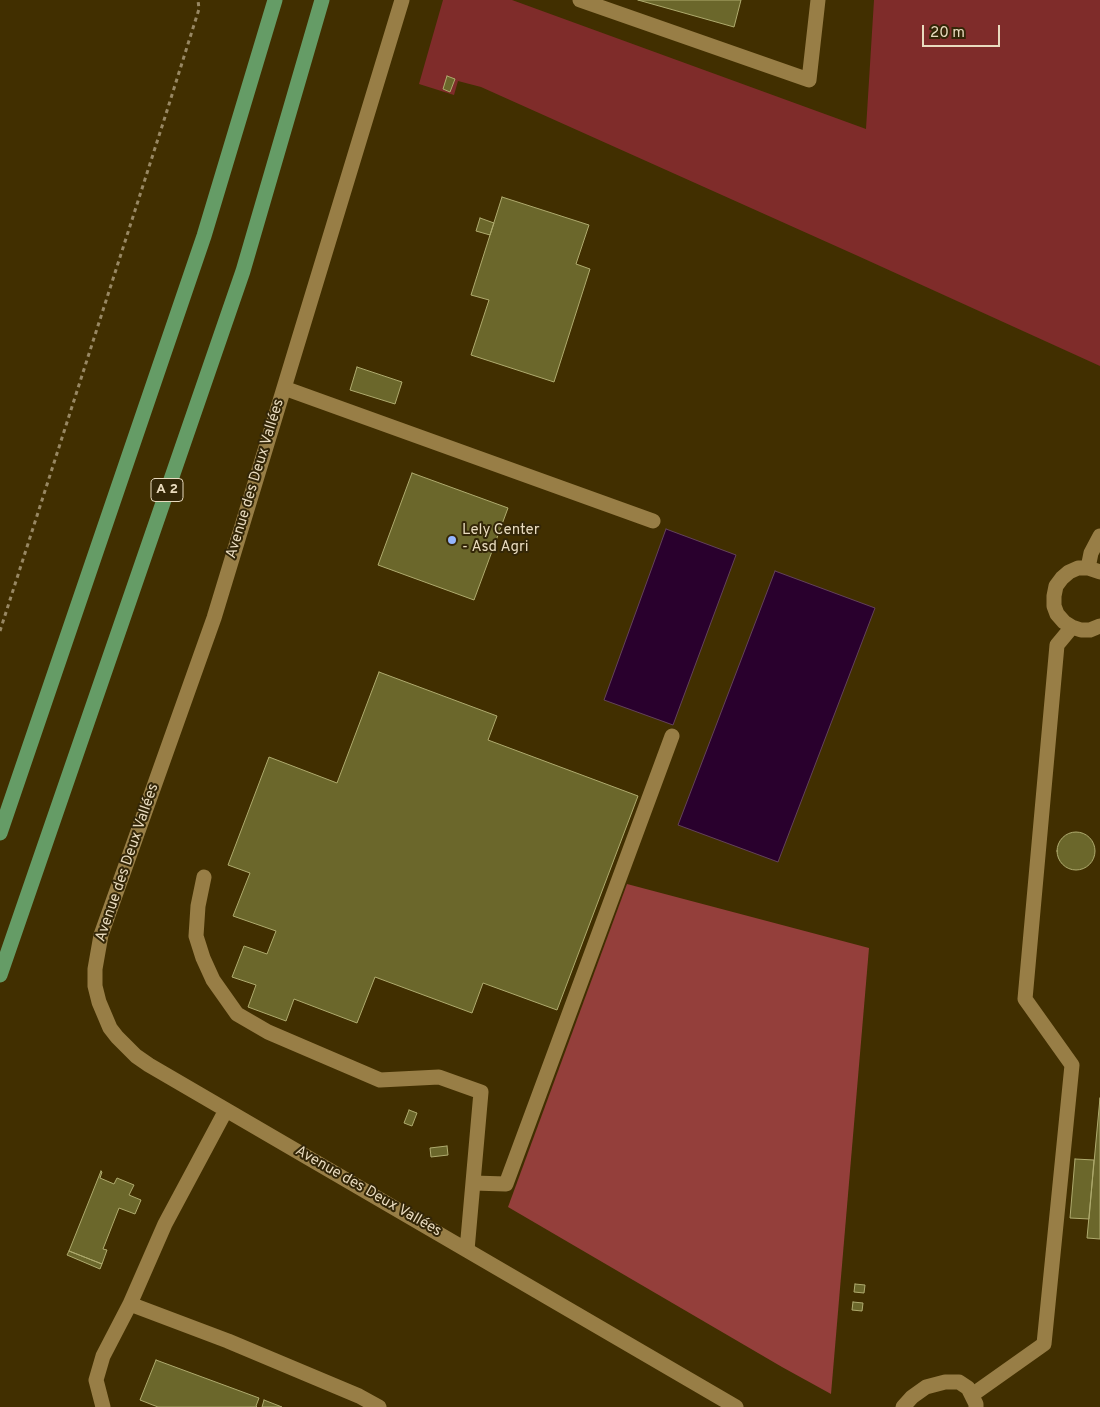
<!DOCTYPE html>
<meta charset="utf-8">
<style>
body{margin:0}
#map{position:relative;width:1100px;height:1407px;overflow:hidden;background:#412f00;font-family:Overpass,sans-serif}
canvas{display:block}
.scale{position:absolute;left:922px;top:25px;width:78px;height:22px;box-sizing:border-box;border:2px solid #e9dbbf;border-top:0;padding-left:6px;font-size:15px;line-height:18px;white-space:nowrap;color:#e9dbbf;-webkit-text-stroke:4px #332607;paint-order:stroke}
</style>
<div id="map">
<canvas width="1100" height="1407"></canvas>
<div class="scale">20 m</div>
</div>
<script>
const c = document.querySelector('canvas').getContext('2d');
c.lineJoin = 'round';
function fill(path, color) { c.fillStyle = color; c.fill(path, 'evenodd'); }
const poly = rows => new Path2D(rows.map(r => 'M' + r).join(''));
function strokePath(path, color, width, dash) { c.strokeStyle = color; c.lineWidth = width; c.lineCap = dash ? 'butt' : 'round'; c.setLineDash(dash || []); c.stroke(path); }
function write(font, color, halo, rows, align = 'center') {
  c.font = font + ' Overpass,sans-serif'; c.lineWidth = 4; c.setLineDash([]); c.textBaseline = 'middle'; c.strokeStyle = halo; c.fillStyle = color; for (const [text, x, y, turn = 0] of rows) {
    c.save(); c.translate(x, y); c.rotate((+turn || 0) * Math.PI / 180); c.textAlign = isNaN(turn) ? turn : align; if (halo) c.strokeText(text, 0, 0); c.fillText(text, 0, 0); c.restore();
  }
}
fill(poly([
 [443,0,512,0,866,129,874,0,1100,0,1100,366,858,256,481,87,458,81,454,95,419,84]
]), '#7f2c2a');
fill(poly([
 [627,884,869,948,831,1394,782,1367,508,1207]
]), '#943f3b');
const water = poly([
 [666,529,736,555,673,725,604,700,666,529],
 [775,571,875,608,778,862,678,825,775,571]
]);
fill(water, '#29002d');
strokePath(water, '#634259', 1);
const building = poly([
 [638,0,741,0,734,27,638,0],
 [447,76,455,79,450,92,443,89,447,76],
 [502,197,589,225,576,264,590,269,554,382,471,355,489,300,471,295,502,197],
 [480,218,494,223,490,235,476,231,480,218],
 [357,367,402,382,395,404,350,390,357,367],
 [412,473,508,508,474,600,378,565,412,473],
 [379,672,497,716,488,740,638,796,557,1010,483,983,472,1013,375,977,357,1023,294,999,286,1021,248,1007,256,985,232,977,244,946,267,954,276,931,233,916,250,873,228,865,269,757,337,783,379,672],
 '1057 851a19 19 0 1 1 38 0a19 19 0 1 1-38 0Z',
 [1100,1098,1100,1239,1087,1238,1100,1098],
 [409,1110,417,1113,412,1126,404,1123,409,1110],
 [447,1146,448,1155,431,1157,430,1148,447,1146],
 [1075,1159,1094,1160,1089,1219,1070,1218,1075,1159],
 [101,1171,102,1172,100,1178,114,1184,117,1178,134,1185,129,1195,141,1200,135,1214,119,1208,103,1249,107,1250,102,1264,69,1251,101,1171],
 [69,1251,102,1264,100,1269,67,1255,69,1251],
 [855,1284,865,1285,864,1293,854,1292,855,1284],
 [853,1302,863,1303,862,1311,852,1310,853,1302],
 [156,1360,259,1398,256,1406,257,1407,158,1407,140,1400,156,1360],
 [264,1400,282,1407,262,1407,264,1400]
]);
fill(building, '#6b672b');
strokePath(building, '#afab6e', 1);
strokePath(poly([
 [0,631,165,117,199,9,198,0]
]), '#988863', 3, [4, 4]);
strokePath(poly([
 [402,0,214,618,101,935,95,969,95,986,99,1002,110,1028,117,1037,136,1056,149,1065,736,1407],
 [580,0,809,80,818,0],
 [284,388,653,521],
 [1088,568,1091,553,1100,536],
 [1100,572,1088,568,1078,568,1069,572,1062,578,1056,586,1054,596,1054,606,1057,614,1064,622,1072,627,1081,630,1090,630,1100,626],
 [204,877,198,906,196,936,203,958,213,980,237,1014,268,1032,380,1080,439,1077,481,1092,467,1250],
 [473,1183,506,1184,672,736],
 [130,1304,228,1341,359,1396,379,1407],
 [972,1395,1044,1344,1072,1065,1025,999,1057,645,1072,627],
 [103,1407,96,1380,103,1356,130,1304,165,1224,226,1110],
 [903,1407,912,1397,926,1387,945,1382,959,1382,968,1388,976,1404,976,1407]
]), '#987e46', 15);
strokePath(poly([
 [0,833,204,236,275,0],
 [0,975,243,271,322,0]
]), '#659c66', 15);
for (const [x, y, r, color] of [
 [452,540,5,"#95b6fd"]
]) { const dot = new Path2D(); dot.arc(x, y, r, 0, 2 * Math.PI); c.fillStyle = color; c.fill(dot); strokePath(dot, '#332607', 2); }
for (const [x, y, w] of [
 [167,490,32]
]) { const box = new Path2D(); box.roundRect(x - w / 2, y - 11.5, w, 23, 4); c.fillStyle = '#332607'; c.fill(box); strokePath(box, '#e9dbbf', 1); }
write('bold 14px', '#e9dbbf', null, [
 ["A 2",167,490]
]);
write('15px', '#e9dbbf', '#332607', [
 ["Avenue des Deux Vallées",256,479,-73],
 ["Avenue des Deux Vallées",128,863,-71],
 ["Avenue des Deux Vallées",368,1192,30]
]);
write('15px', '#e9dbbf', '#332607', [
 ["Lely Center",462,531],
 ["- Asd Agri",462,548]
], 'left');
</script>
